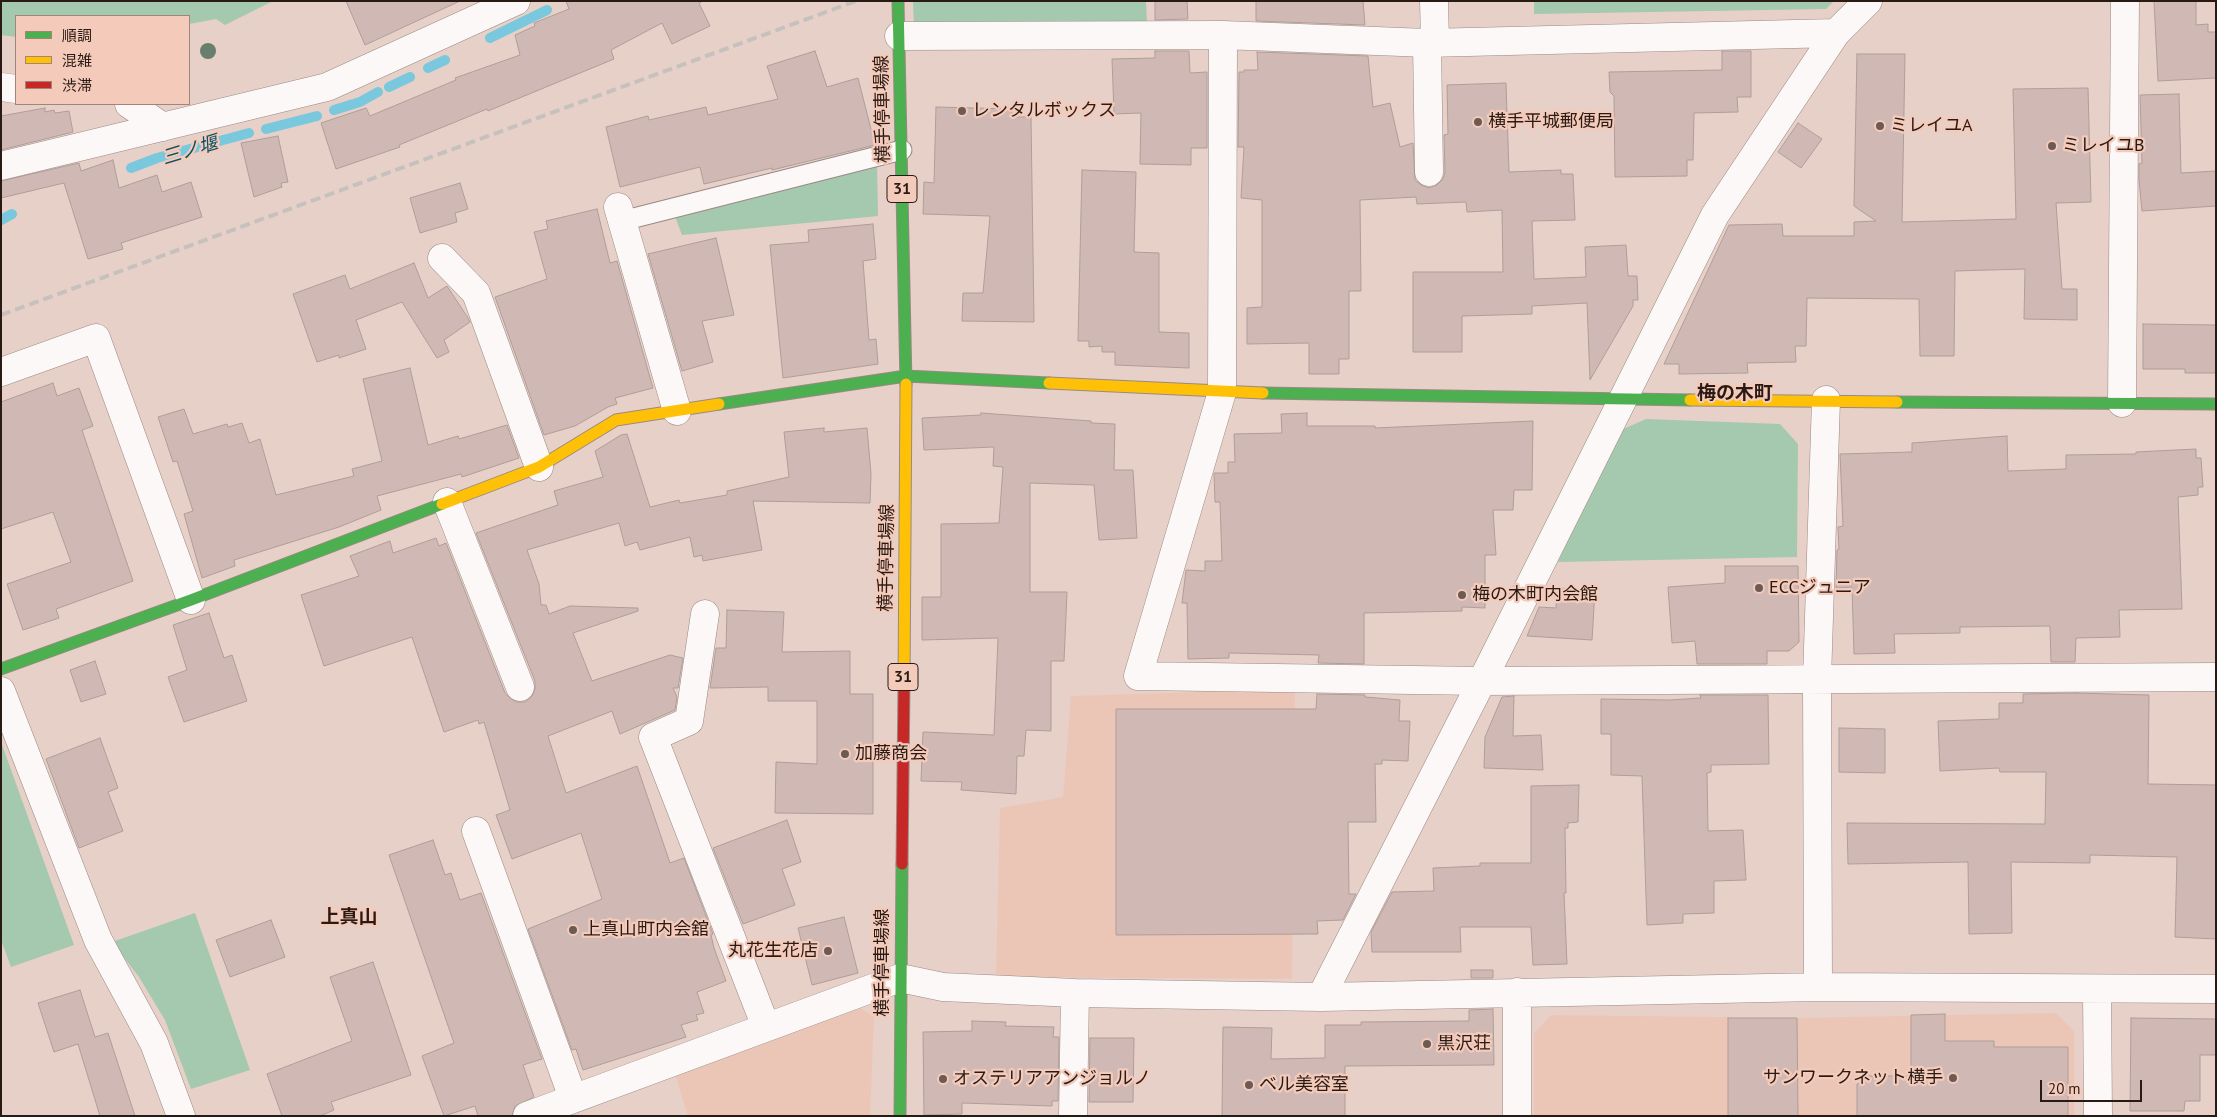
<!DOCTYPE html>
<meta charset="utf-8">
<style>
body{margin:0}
#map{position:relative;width:2217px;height:1117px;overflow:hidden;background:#e7d0c7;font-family:"PT Sans","Noto Sans JP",sans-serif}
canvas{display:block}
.frame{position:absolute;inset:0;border:2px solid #291a14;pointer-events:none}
.legend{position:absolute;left:15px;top:15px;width:175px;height:90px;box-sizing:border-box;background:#f4caba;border:1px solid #a38478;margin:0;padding:6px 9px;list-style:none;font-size:15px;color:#291a14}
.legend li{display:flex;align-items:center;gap:10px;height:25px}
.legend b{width:25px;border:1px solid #a38478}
.scale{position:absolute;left:2040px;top:1080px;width:102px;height:22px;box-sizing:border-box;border:2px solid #291a14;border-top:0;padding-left:6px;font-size:15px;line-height:18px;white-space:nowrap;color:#291a14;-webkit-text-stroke:4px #f4caba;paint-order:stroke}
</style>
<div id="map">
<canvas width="2217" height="1117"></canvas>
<div class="frame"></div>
<ul class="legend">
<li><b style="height:6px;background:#4caf50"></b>順調</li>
<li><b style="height:6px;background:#ffc107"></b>混雑</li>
<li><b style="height:6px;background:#c62828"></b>渋滞</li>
</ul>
<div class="scale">20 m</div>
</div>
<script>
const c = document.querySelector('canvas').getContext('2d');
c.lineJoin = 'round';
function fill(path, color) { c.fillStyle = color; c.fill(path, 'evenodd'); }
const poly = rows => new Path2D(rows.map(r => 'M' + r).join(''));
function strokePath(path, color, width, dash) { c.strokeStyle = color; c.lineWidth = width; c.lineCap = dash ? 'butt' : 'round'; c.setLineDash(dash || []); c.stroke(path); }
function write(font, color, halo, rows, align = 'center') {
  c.font = font + ' "PT Sans","Noto Sans JP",sans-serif'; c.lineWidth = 4.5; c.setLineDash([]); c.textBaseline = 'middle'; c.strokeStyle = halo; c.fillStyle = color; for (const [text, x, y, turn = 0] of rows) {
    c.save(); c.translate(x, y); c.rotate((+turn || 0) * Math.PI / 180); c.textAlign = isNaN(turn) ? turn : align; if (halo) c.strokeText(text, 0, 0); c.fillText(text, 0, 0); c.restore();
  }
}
fill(poly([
 [1295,689,1292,979,996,977,1000,808,1063,797,1071,696],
 [859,1007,874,1017,870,1116,688,1116,675,1074],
 [2056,1013,2074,1031,2074,1116,1534,1116,1534,1034,1551,1015,1797,1018]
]), '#ebc6b7');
fill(poly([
 [1,1,273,1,225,25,216,19,189,24,189,16,16,16,16,37,1,35],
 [913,1,1146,1,1147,23,914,28],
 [1534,1,1834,1,1826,9,1534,14],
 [877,162,878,216,682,235,674,214],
 [1646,419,1780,424,1798,444,1797,557,1558,562,1619,431],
 [1,742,74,945,11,967,1,940],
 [195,913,250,1070,191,1089,165,1020,139,977,112,942]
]), '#a4c9ae');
strokePath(poly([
 [490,38,547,10],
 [428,68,445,60],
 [389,87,410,77],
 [334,110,360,102,378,92],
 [266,129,317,116],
 [131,168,157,158,249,133],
 [1,220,12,214]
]), '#7ac8de', 10);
const building = poly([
 [346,1,460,1,365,45,346,1],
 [566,1,703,1,699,3,710,26,672,44,662,23,611,50,614,59,488,111,487,109,399,145,400,147,336,169,321,123,366,108,370,116,456,80,455,78,520,55,515,35,535,26,534,23,569,9,566,1],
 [1155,1,1187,1,1188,19,1155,20,1155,1],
 [1256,1,1363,1,1365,25,1256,21,1256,1],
 [2154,1,2196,1,2196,25,2208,24,2208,32,2216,32,2216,78,2158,81,2154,1],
 [815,51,827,87,858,78,875,145,772,170,772,168,704,184,700,167,620,187,606,127,648,116,649,120,706,107,708,115,778,99,767,66,815,51],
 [1155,51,1189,51,1190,73,1207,72,1207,148,1191,148,1191,165,1140,164,1141,113,1114,114,1112,59,1155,58,1155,51],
 [1722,51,1751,51,1751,97,1737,97,1738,112,1694,113,1693,160,1687,160,1687,176,1615,177,1614,96,1610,92,1609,72,1722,70,1722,51],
 [1257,52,1368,56,1373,107,1390,103,1400,147,1413,143,1415,180,1421,185,1429,188,1437,185,1443,179,1445,172,1444,135,1448,134,1447,85,1506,83,1509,172,1561,170,1561,174,1573,174,1575,220,1532,221,1534,279,1586,277,1585,247,1626,245,1628,276,1637,276,1638,300,1633,300,1633,306,1590,380,1587,303,1532,306,1532,314,1462,316,1462,352,1413,352,1413,272,1503,272,1502,210,1467,212,1466,202,1417,204,1416,197,1360,200,1361,291,1349,291,1349,359,1339,359,1339,374,1309,374,1309,343,1247,344,1247,308,1262,307,1262,200,1241,198,1244,147,1238,147,1239,72,1244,72,1244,70,1258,70,1257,52],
 [1857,54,1905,54,1902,222,2016,219,2013,89,2088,88,2091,202,2056,203,2062,289,2077,289,2077,320,2024,319,2025,269,1955,271,1954,356,1920,356,1919,299,1807,298,1806,346,1795,346,1796,362,1747,363,1748,373,1679,374,1679,364,1664,364,1729,225,1782,224,1783,236,1854,236,1854,222,1876,221,1854,206,1857,54],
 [2179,94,2181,173,2216,171,2216,206,2142,211,2139,180,2139,164,2142,163,2140,95,2179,94],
 [936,107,1012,109,1012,117,1031,117,1034,322,962,321,963,293,983,293,990,216,923,214,924,182,934,183,936,107],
 [45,108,45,112,54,110,55,113,69,111,73,132,1,150,1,116,45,108],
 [1798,123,1822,139,1801,168,1778,152,1798,123],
 [278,136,288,182,281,183,282,187,254,197,241,143,278,136],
 [113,160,119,188,157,175,162,192,191,182,202,217,121,243,123,249,88,259,64,183,1,198,1,181,79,163,81,171,113,160],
 [1082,170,1136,172,1134,252,1159,253,1159,332,1189,333,1189,368,1115,365,1115,352,1102,352,1102,346,1089,347,1089,341,1078,341,1082,170],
 [460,183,468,209,455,213,457,222,420,233,410,198,460,183],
 [597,209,610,263,617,261,653,388,615,398,617,404,608,407,575,426,544,435,495,297,547,279,534,232,548,229,546,221,597,209],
 [873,224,876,259,863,261,869,340,876,339,878,364,783,378,770,245,809,242,808,230,873,224],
 [716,238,734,315,702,321,713,362,682,371,648,254,716,238],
 [414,263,428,298,447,286,468,318,470,322,444,340,449,352,437,358,402,302,356,320,366,349,339,358,339,355,317,362,293,294,345,275,350,289,414,263],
 [2143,324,2216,325,2216,373,2185,373,2185,369,2143,369,2143,324],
 [410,368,428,445,458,436,459,439,507,425,519,458,462,477,461,474,377,496,381,510,339,527,234,560,235,566,202,578,184,514,193,511,177,461,173,462,158,417,184,409,193,434,227,424,228,427,242,423,249,443,260,439,276,495,354,476,352,469,382,461,363,379,410,368],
 [53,383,57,396,79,388,93,426,82,430,133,581,56,609,59,618,23,630,7,584,71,562,53,512,1,529,1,402,53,383],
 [981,413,1091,421,1091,423,1115,424,1114,470,1133,470,1137,538,1099,540,1094,485,1030,483,1030,592,1067,592,1064,661,1051,661,1051,731,1026,730,1024,756,1017,756,1016,794,961,790,962,782,921,781,923,732,994,735,998,638,922,640,922,597,941,597,941,524,999,523,1003,467,993,466,994,447,924,450,922,418,981,415,981,413],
 [1307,413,1307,426,1375,426,1375,428,1533,421,1532,490,1514,490,1513,510,1493,510,1496,555,1485,555,1485,608,1462,607,1462,611,1364,613,1364,664,1318,663,1319,655,1229,653,1229,658,1188,659,1187,603,1182,603,1186,570,1205,571,1205,561,1222,561,1220,502,1215,502,1214,473,1228,473,1228,462,1235,462,1234,434,1282,433,1281,414,1307,413],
 [824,428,824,432,867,428,871,474,870,503,753,501,762,550,703,561,702,555,694,557,690,537,640,550,637,542,625,546,619,523,527,550,539,584,541,605,546,605,549,614,570,606,638,608,638,611,573,633,592,681,670,655,683,658,678,688,673,688,677,697,675,710,620,734,612,711,548,736,566,793,637,766,670,863,684,858,713,934,711,935,714,948,726,981,697,992,704,1013,696,1015,698,1020,681,1025,686,1037,583,1070,576,1049,572,1050,528,929,602,899,581,833,512,859,496,815,510,810,484,722,479,724,478,720,444,732,412,637,324,666,301,595,359,576,350,556,390,541,393,553,436,538,439,546,446,543,505,693,511,699,517,702,525,702,532,696,535,689,535,681,476,533,558,505,554,491,603,477,595,451,621,435,627,434,650,507,679,500,680,503,727,495,727,491,789,477,784,432,824,428],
 [2007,436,2008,471,2066,469,2066,455,2136,454,2136,452,2196,449,2196,458,2201,458,2203,487,2198,487,2198,495,2178,497,2182,609,2119,610,2120,637,2076,638,2075,662,2051,662,2050,626,1960,627,1960,633,1894,634,1895,653,1854,654,1852,587,1836,588,1837,550,1839,549,1838,527,1843,526,1840,454,1912,452,1912,443,2007,436],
 [1725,566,1798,566,1799,642,1789,651,1767,651,1767,664,1697,664,1695,641,1672,643,1668,587,1725,583,1725,566],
 [1557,588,1595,590,1592,640,1527,636,1539,607,1556,608,1557,588],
 [727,610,784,612,782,652,850,651,850,694,873,694,873,814,775,813,776,762,817,764,817,701,768,701,768,687,710,688,716,648,726,648,727,610],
 [209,613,224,658,232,655,247,701,184,722,168,677,187,670,173,625,209,613],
 [95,661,106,694,81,702,70,670,95,661],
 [2075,693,2149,695,2148,784,2216,785,2216,939,2175,937,2177,857,2090,855,2090,863,2011,862,2012,933,1969,934,1968,862,1848,864,1847,823,2045,824,2046,772,2000,772,1999,768,1940,771,1938,721,1999,719,1999,703,2023,703,2023,694,2075,693],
 [1317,694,1365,695,1365,697,1400,700,1399,721,1410,721,1408,761,1382,760,1382,764,1375,764,1376,822,1348,822,1349,894,1356,894,1343,920,1317,921,1318,934,1116,935,1116,709,1316,709,1317,694],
 [1700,695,1768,695,1769,764,1711,765,1711,772,1707,773,1708,831,1743,830,1746,880,1714,881,1714,913,1683,914,1683,923,1647,925,1642,776,1611,775,1611,734,1601,734,1601,699,1670,700,1701,698,1700,695],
 [1514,696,1513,736,1541,735,1543,770,1484,768,1485,737,1502,697,1514,696],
 [1839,728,1885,729,1885,773,1839,772,1839,728],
 [100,738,118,788,108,792,123,831,79,848,46,759,100,738],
 [1579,785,1578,822,1568,823,1568,828,1565,828,1566,893,1564,893,1567,964,1533,965,1531,927,1460,927,1461,952,1372,952,1371,932,1392,892,1434,891,1433,868,1480,866,1480,863,1531,863,1531,786,1579,785],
 [787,820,801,862,782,869,795,905,743,924,713,848,787,820],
 [433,840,445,875,451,873,460,900,481,893,542,1059,523,1065,534,1097,515,1106,512,1116,478,1116,475,1106,444,1116,422,1056,454,1043,389,855,433,840],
 [844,917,858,973,812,985,798,928,844,917],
 [271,920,285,957,230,977,216,940,271,920],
 [373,962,411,1075,331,1102,334,1110,320,1116,282,1116,267,1074,352,1041,330,977,373,962],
 [1471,970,1493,970,1493,978,1471,978,1471,970],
 [80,990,95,1037,108,1033,135,1116,100,1116,78,1044,54,1052,38,1003,80,990],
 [1493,1009,1494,1065,1345,1066,1345,1116,1222,1116,1223,1027,1272,1028,1271,1059,1325,1058,1325,1025,1361,1025,1361,1022,1469,1021,1469,1010,1493,1009],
 [1945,1014,1945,1041,1994,1041,1994,1047,2068,1047,2068,1116,1857,1116,1857,1084,1863,1083,1863,1076,1911,1076,1911,1015,1945,1014],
 [1728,1018,1797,1018,1798,1116,1728,1116,1728,1018],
 [2131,1018,2216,1019,2216,1055,2200,1055,2200,1101,2185,1101,2184,1111,2130,1111,2131,1018],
 [972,1021,1006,1022,1005,1026,1054,1027,1053,1037,1059,1037,1058,1101,1052,1101,1052,1106,962,1103,962,1114,924,1115,923,1032,972,1031,972,1021],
 [1090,1038,1134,1038,1133,1102,1089,1102,1090,1038]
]);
fill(building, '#d0b9b4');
strokePath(building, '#af9d99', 1);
const lane = poly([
 [622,221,902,150]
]);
const street = poly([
 [1434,1,1435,42],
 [1223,35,1222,392,1138,676,1482,681,2216,677],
 [899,36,1223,35,1427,43,1836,33],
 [1427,43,1429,172],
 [1,87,16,89],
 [129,104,163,127],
 [1,166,327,87,516,1],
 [618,207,677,411],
 [442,258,476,293,539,467],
 [1,372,96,338,191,600],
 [2122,403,2125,1],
 [447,502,520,687],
 [705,614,689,721,653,737,766,1027],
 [1,691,98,940,154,1043,181,1116],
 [476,831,573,1098],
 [1818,987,1817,679,1826,400],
 [2097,990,2098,1116],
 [1517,992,1517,1116],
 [1321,997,1482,681,1715,215,1836,33,1868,1],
 [527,1116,900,978,943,987,1075,993,1321,997,1818,987,2216,989],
 [1073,1116,1075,993]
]);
const fast = poly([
 [898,1,906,384],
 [1263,393,1690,400],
 [1897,402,2216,404],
 [719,404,906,376,1049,383],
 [1,669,191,600,442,504],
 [900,1116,902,864]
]);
const slow = poly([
 [1049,383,1263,393],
 [1690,400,1897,402],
 [442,504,539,467,616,420,719,404],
 [904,684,906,384]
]);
const jam = poly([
 [902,864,904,684]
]);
strokePath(lane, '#9a8983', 21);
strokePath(street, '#9a8983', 29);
strokePath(fast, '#9a8983', 13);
strokePath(slow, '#9a8983', 13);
strokePath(jam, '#9a8983', 13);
strokePath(lane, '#fbf8f7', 19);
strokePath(street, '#fbf8f7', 28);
strokePath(fast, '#4caf50', 11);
strokePath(slow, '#ffc107', 11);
strokePath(jam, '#c62828', 11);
strokePath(poly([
 [1,315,856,1]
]), '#c7c1be', 4, [10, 5]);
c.fillStyle = '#687f6e';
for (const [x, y] of [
 [208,51]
]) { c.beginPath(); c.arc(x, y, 8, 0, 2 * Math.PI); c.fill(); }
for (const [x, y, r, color] of [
 [962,111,5,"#6c5a53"],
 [1478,122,5,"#6c5a53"],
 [1880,126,5,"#6c5a53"],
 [2052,146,5,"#6c5a53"],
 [1759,588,5,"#6c5a53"],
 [1462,595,5,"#6c5a53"],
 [845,754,5,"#6c5a53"],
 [573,930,5,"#6c5a53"],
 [828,951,5,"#6c5a53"],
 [1427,1044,5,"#6c5a53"],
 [1953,1078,5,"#6c5a53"],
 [943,1079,5,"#6c5a53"],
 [1249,1085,5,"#6c5a53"]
]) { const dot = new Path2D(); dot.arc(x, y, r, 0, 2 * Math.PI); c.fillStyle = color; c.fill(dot); strokePath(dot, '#f4caba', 2); }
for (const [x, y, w] of [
 [902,189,30],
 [903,677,30]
]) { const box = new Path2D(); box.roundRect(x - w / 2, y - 13.5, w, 27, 4); c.fillStyle = '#f4caba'; c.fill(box); strokePath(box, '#291a14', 1); }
write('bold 16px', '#291a14', null, [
 ["31",902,189],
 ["31",903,677]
]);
write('18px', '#291a14', '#f4caba', [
 ["横手停車場線",883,109,-91],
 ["横手停車場線",887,558,-89],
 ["横手停車場線",883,963,-90]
]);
write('18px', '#291a14', '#f4caba', [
 ["レンタルボックス",972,111],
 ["横手平城郵便局",1488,122],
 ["ミレイユA",1890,126],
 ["ミレイユB",2062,146],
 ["ECCジュニア",1769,588],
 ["梅の木町内会館",1472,595],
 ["加藤商会",855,754],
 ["上真山町内会舘",583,930],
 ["丸花生花店",818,951,"right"],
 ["黒沢荘",1437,1044],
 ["サンワークネット横手",1943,1078,"right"],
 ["オステリアアンジョルノ",953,1079],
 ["ベル美容室",1259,1085]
], 'left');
write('italic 19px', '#0b5265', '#f4caba', [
 ["三ノ堰",190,151,-17]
]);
write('bold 19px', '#291a14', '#f4caba', [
 ["梅の木町",1735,394],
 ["上真山",349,918]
]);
</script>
